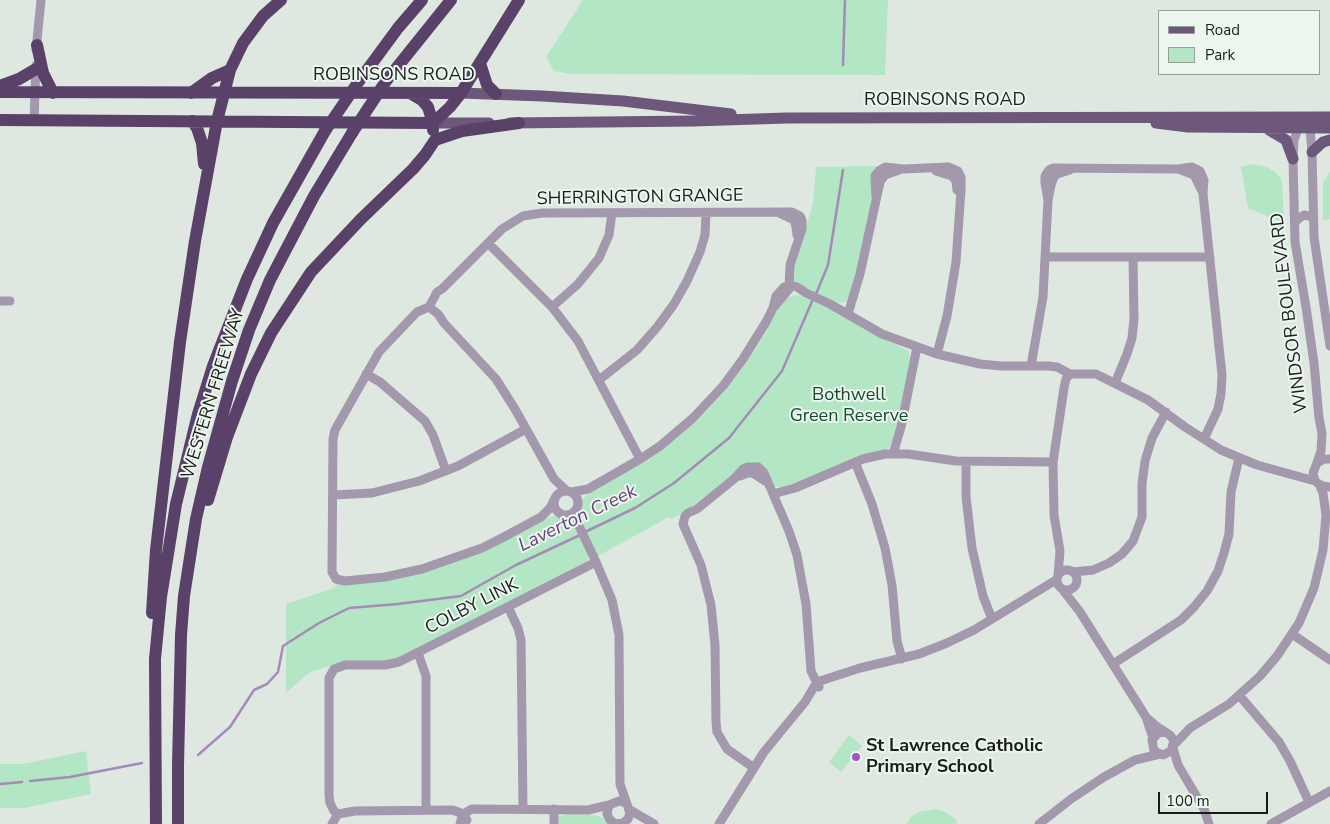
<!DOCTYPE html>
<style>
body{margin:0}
#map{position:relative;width:1330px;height:824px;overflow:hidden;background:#dee8e1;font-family:"Nunito Sans",sans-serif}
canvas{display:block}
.legend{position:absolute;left:1158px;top:10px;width:162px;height:65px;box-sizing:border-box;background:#ecf6ef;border:1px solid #989f9a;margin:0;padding:6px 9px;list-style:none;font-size:15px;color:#191d1a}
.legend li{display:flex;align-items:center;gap:10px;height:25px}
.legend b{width:25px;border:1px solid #989f9a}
.scale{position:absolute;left:1158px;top:792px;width:110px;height:22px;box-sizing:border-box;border:2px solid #191d1a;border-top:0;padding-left:6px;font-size:15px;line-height:18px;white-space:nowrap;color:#191d1a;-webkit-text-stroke:4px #ecf6ef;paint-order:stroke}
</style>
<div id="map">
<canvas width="1330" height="824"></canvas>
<ul class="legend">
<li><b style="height:6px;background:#6d587b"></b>Road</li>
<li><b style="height:14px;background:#b3e6c4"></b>Park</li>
</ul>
<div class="scale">100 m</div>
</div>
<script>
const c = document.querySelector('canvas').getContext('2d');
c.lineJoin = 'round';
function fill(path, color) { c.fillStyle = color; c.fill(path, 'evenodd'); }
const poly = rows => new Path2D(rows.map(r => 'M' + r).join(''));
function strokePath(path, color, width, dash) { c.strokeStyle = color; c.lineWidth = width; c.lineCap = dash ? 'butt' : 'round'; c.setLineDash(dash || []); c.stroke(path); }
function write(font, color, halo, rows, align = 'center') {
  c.font = font + ' "Nunito Sans",sans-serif'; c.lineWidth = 4; c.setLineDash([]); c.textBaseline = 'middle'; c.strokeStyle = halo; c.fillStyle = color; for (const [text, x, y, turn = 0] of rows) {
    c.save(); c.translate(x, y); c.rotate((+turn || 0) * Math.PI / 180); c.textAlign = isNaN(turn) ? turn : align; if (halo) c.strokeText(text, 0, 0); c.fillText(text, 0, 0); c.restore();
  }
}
fill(poly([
 [583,0,888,0,885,75,572,74,554,71,546,57],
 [1251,164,1267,167,1276,173,1282,180,1284,223,1248,208,1241,167],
 [880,166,872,191,867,235,848,301,839,303,799,286,793,280,792,271,813,204,816,167],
 [1330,172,1330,219,1323,221,1323,182],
 [794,295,801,296,828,307,867,331,909,351,910,359,897,428,889,448,800,482,781,488,774,486,756,463,749,463,684,512,671,519,669,517,598,556,580,520,579,507,583,498,591,492,648,460,677,438,698,420,720,397,742,369,765,334,779,306,787,298],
 [553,516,563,516,572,522,587,554,588,559,585,564,392,661,343,662,316,670,309,673,286,693,286,604,334,588,338,583,389,580],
 [849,735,862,746,841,772,829,762],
 [86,751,91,794,24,808,0,808,0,764,23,764],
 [935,809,946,812,956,820,957,824,906,824,911,817,918,812],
 [565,814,595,815,603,818,608,824,558,824,559,817]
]), '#b3e6c4');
strokePath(poly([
 [843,65,845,0],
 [816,294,828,265,843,170],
 [585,532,635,508,674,483,729,438,782,371,813,299],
 [198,755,230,727,254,690,267,684,278,672,283,646,319,623,349,608,398,604,461,596,516,565,580,535],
 [30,781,70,777,142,763],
 [0,784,22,782]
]), '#a68ab7', 2.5);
strokePath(poly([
 [36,50,41,0],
 [34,120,36,65],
 [1300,123,1294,140,1293,159,1295,242,1306,307,1314,363,1319,418,1322,433,1321,451,1317,463],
 [1307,123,1310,128,1312,152,1314,237,1330,346],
 [1181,170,1194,175,1202,191],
 [936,171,952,176,956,181,957,190],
 [876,198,875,176,880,170,885,167,903,169,949,167,958,171,961,177,961,190,956,262,947,316,937,354],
 [1048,200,1045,183,1045,176,1049,170,1053,168,1178,169,1192,167,1200,171,1204,180,1203,194,1222,375,1221,394,1218,409,1204,439],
 [779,213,794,220,796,227,797,235],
 [1295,223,1298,219,1304,215,1313,217],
 [488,243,552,307,578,341,640,459],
 [1046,257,1210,257],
 [0,301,10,301],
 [429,307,438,314,444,323,496,379,515,409,554,479,567,491],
 [552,307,578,284,599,258,609,235,612,213],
 [848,314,860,274,880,182,885,175,899,170],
 [1031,366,1043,297,1048,200,1051,185,1054,177,1057,174,1070,170],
 [366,374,380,382,425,421,433,435,446,471],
 [599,380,637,350,658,326,674,304,687,281,700,252,705,235,706,213],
 [1115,383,1127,354,1132,338,1134,319,1133,257],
 [893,454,901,427,917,347],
 [1330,459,1324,459,1317,463,1313,473,1315,481,1319,484,1323,486,1330,487],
 [966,461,966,497,972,548,983,596,992,619],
 [855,462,872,504,885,548,892,585,897,641,902,659],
 [740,476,747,473,753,473,765,481],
 '554 503a12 12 0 1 1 24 0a12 12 0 1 1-24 0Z',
 [572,492,588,489,642,458,660,446,693,418,723,386,743,359,766,322,773,308,776,296,784,287,790,285,797,287,806,293,830,304,882,334,937,354,980,364,1001,366,1049,366,1057,367,1070,374,1096,374,1148,400,1185,427,1221,450,1257,465,1315,481],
 [773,494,795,488,863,459,885,454,908,454,956,461,1053,462],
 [334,495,372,493,419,481,458,466,526,429],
 [554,500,550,508,541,517,500,539,482,548,422,569,385,577,345,581,336,579,332,572,333,439,335,430,379,352,417,312,429,307,437,292,442,289,502,229,523,216,542,213,792,212,800,216,802,220,802,229,790,265,789,289,773,308],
 [576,509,578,524,596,562,612,600,619,635,620,784,630,813,628,819,623,823,616,824,610,820,607,814,609,805,619,801,626,803],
 '1057 580a10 10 0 1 1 20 0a10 10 0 1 1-20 0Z',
 [1073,572,1093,570,1109,563,1122,554,1133,541,1142,517,1142,484,1145,461,1152,438,1166,412],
 [1058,575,1060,551,1054,515,1053,462,1064,388,1066,379,1070,374],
 [1063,590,1080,612,1146,717,1153,738],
 [508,607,518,628,521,640,523,809],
 [1292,634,1330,660],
 [418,653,426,676,426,810],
 [1113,664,1181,620,1194,607,1207,591,1218,571,1224,553,1229,534,1231,492,1239,458],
 [1239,695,1279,742,1290,761,1309,802],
 [1148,719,1156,726,1170,735,1174,741,1171,751,1163,755,1154,751,1152,740,1158,733,1165,732],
 [1174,745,1190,728,1229,704,1260,676,1277,656,1299,623,1314,588,1323,550,1326,515,1323,493,1319,484],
 [1173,748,1178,765,1204,809,1209,824],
 [754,768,727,749,717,732,716,722,715,645,711,605,701,565,683,524,685,516,688,513,697,509,734,479,743,469,748,467,758,467,764,473,789,531,797,555,806,604,811,671,819,687],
 [554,809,554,824],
 [630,810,654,824],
 [338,814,334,811,330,803,329,795,329,678,334,669,345,665,385,665,399,662,596,562],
 [332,824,338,814,355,811,453,810,463,814,467,820],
 [460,824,463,814,472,809,588,810,609,805],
 [719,824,764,752,805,702,817,682,860,668,919,654,947,643,974,630,1056,580],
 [1039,824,1071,799,1104,777,1135,760,1160,754],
 [1271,824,1330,791]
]), '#a498ac', 9);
strokePath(poly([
 [461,93,542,96,623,101,731,114],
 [433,123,489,123],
 [510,123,694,121,787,118,1330,117],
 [1156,123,1188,127,1330,128],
 [1269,130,1286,140,1293,159],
 [1312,152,1323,142,1330,140]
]), '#6d587b', 11);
strokePath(poly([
 [37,45,43,73,53,93],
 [480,63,487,85,496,94],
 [359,81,398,28,422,0],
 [386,81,451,0],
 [0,86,19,79,36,69],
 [0,92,461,93],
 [191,93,212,78,230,70],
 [410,93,422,100,428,107,432,120,433,130],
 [0,120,433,123],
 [192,121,197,128,202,143,204,164],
 [433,123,450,107,461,93,519,0],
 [208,500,227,437,251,374,271,333,311,272,361,219,413,169,425,155,435,140,462,131,519,123],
 [152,613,156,550,180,342,195,241,217,121,230,70,243,43,263,16,281,0],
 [156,824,155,659,161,597,176,504,198,414,213,366,247,279,273,223,325,131],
 [178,824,178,765,181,635,184,596,196,519,208,467,232,381,249,330,270,280,314,196,352,133]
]), '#5a4169', 12);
strokePath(poly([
 [325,131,359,81],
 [352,133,386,81]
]), '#5a4169', 12);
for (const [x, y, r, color] of [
 [856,757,5,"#9f55c8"]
]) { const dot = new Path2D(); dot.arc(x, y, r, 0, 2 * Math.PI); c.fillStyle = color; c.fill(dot); strokePath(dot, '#ecf6ef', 2); }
write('18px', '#191d1a', '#ecf6ef', [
 ["ROBINSONS ROAD",394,76],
 ["ROBINSONS ROAD",945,101],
 ["SHERRINGTON GRANGE",640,198,-1],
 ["WINDSOR BOULEVARD",1290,313,-97],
 ["WESTERN FREEWAY",214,394,-73],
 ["COLBY LINK",472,607,-27]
]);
write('18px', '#104d2d', '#ecf6ef', [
 ["Bothwell",849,396],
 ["Green Reserve",849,417]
]);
write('bold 18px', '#191d1a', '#ecf6ef', [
 ["St Lawrence Catholic",866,747],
 ["Primary School",866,768]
], 'left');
write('italic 19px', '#69437e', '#ecf6ef', [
 ["Laverton Creek",578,519,-26]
]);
</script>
